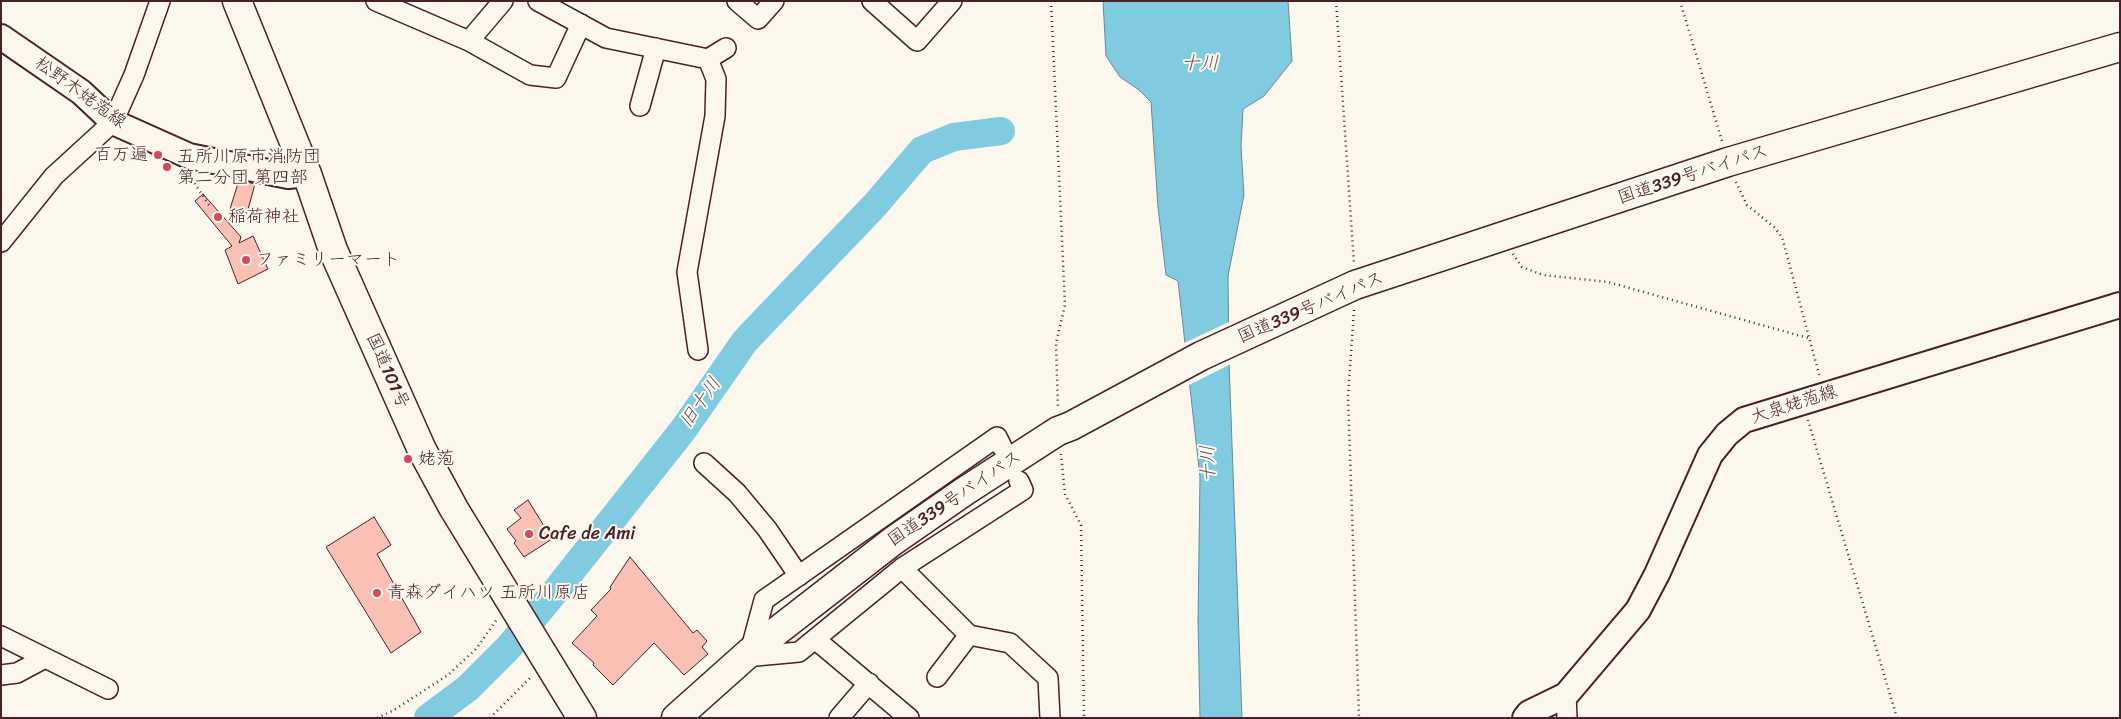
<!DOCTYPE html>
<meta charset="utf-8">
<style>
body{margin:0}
#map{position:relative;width:2121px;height:719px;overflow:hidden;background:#fbf7ec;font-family:Sriracha,sans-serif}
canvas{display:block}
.frame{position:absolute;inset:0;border:2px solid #4a1f2b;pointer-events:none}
</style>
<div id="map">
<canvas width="2121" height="719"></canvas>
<div class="frame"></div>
</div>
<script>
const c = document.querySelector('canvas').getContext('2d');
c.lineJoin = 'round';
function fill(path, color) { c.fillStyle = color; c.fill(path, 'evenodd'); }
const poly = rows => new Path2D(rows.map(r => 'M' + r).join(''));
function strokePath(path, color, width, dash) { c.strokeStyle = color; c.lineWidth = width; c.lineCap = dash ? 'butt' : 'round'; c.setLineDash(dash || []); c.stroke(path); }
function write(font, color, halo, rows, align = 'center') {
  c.font = font + ' Sriracha,"Klee One",sans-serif'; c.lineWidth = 4; c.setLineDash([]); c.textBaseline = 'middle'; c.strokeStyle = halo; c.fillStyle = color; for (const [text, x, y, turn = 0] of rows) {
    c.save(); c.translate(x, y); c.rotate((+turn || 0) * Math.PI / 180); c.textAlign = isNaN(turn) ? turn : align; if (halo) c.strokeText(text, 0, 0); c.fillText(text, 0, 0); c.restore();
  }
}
const water = poly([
 [1103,1,1288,1,1292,61,1264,96,1243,109,1241,146,1244,195,1228,276,1229,362,1242,718,1200,718,1198,621,1200,477,1178,281,1166,275,1158,207,1151,102,1139,90,1120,77,1106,56,1103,1]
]);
fill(water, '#81cbe1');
strokePath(water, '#6b8698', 1);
fill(poly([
 [1231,321,1231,364,1187,386,1182,344]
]), '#fbf7ec');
strokePath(poly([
 [428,718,468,688,508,648,554,593,683,430,745,341,875,205,922,150,954,137,1001,131]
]), '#81cbe1', 28);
const building = poly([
 [239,180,255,184,247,213,230,209,239,180],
 [203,194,241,237,239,243,253,236,268,269,238,284,225,250,232,246,195,201,203,194],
 [528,500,552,539,524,557,514,543,516,541,507,529,521,518,514,510,528,500],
 [374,517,391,545,377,554,421,632,391,653,326,547,374,517],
 [630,557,693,633,697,630,707,641,702,647,708,654,684,675,654,643,613,685,593,665,594,663,572,643,597,616,591,610,611,589,610,587,630,557]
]);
fill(building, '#fac0b4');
strokePath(building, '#4a1f2b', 1);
const minor = poly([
 [376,1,469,41,503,1],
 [538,1,606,38,708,59,726,48],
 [737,1,758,19,774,1],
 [872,1,917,41,952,1],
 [469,41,530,75,556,78,581,24],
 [640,106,656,48],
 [1,242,54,176,113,122,134,75,160,1],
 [698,350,687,272,715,116,716,79,708,59],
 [704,463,737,493,767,529,799,576],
 [902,568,969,635,1010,643,1048,678,1050,718],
 [1,636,108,689],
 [815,639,909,718],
 [750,652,764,600,997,437,1002,447],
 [745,657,799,652,902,568,1023,490,1019,481],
 [1,675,17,673,45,658],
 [937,677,969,635],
 [1566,695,1567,718],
 [839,718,869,683]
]);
const major = poly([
 [1,37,81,92,113,122,189,156,288,176,307,174],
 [1525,718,1529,713,1566,695,1638,610,1657,574,1710,455,1727,434,1744,420,2120,305]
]);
const highway = poly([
 [237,1,307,174,333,250,422,450,454,509,582,718],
 [676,718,750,652,893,541,965,491,1058,431,1071,426,1201,356,1355,285,1728,162,2120,47]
]);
strokePath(minor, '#4a1f2b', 22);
strokePath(major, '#4a1f2b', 28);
strokePath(highway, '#4a1f2b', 31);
strokePath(poly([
 [1051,1,1065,305,1056,343,1058,408],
 [1336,1,1354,264],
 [1680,1,1722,141],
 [189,175,209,205],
 [1736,182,1747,205,1774,227,1782,237,1820,378],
 [1513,254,1522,267,1543,275,1608,282,1808,338],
 [1354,310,1348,396,1359,718],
 [1808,420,1897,718],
 [1061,454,1065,494,1081,525,1084,718],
 [377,718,394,710,448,675,477,648,497,619],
 [490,718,531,677]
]), '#4a1f2b', 2.5, [1, 4]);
strokePath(minor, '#fbf7ec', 19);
strokePath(major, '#fbf7ec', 24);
strokePath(highway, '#fbf7ec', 28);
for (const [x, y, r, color] of [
 [158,155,5,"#d1495b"],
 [167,167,5,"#d1495b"],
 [218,217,5,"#d1495b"],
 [246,260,5,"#d1495b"],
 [408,459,5,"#d1495b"],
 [529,534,5,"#d1495b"],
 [377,593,5,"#d1495b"]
]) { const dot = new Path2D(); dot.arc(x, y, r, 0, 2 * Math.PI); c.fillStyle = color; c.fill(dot); strokePath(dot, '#fbf7ec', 2); }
write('18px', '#4a1f2b', '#fbf7ec', [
 ["松野木姥萢線",80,93,36],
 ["国道339号バイパス",1693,175,-18],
 ["国道339号バイパス",1311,308,-23],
 ["国道101号",387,371,66],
 ["大泉姥萢線",1794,405,-18],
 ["国道339号バイパス",955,499,-34]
]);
write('18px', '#4a1f2b', '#fbf7ec', [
 ["百万遍",148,155,"right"],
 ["五所川原市消防団",177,157],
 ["第二分団 第四部",177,178],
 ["稲荷神社",228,217],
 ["ファミリーマート",256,260],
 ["姥萢",418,459],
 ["Cafe de Ami",539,534],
 ["青森ダイハツ 五所川原店",387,593]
], 'left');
write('italic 19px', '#5a5362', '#fbf7ec', [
 ["十川",1200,64],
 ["旧十川",701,403,-55],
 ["十川",1209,464,-92]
]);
</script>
